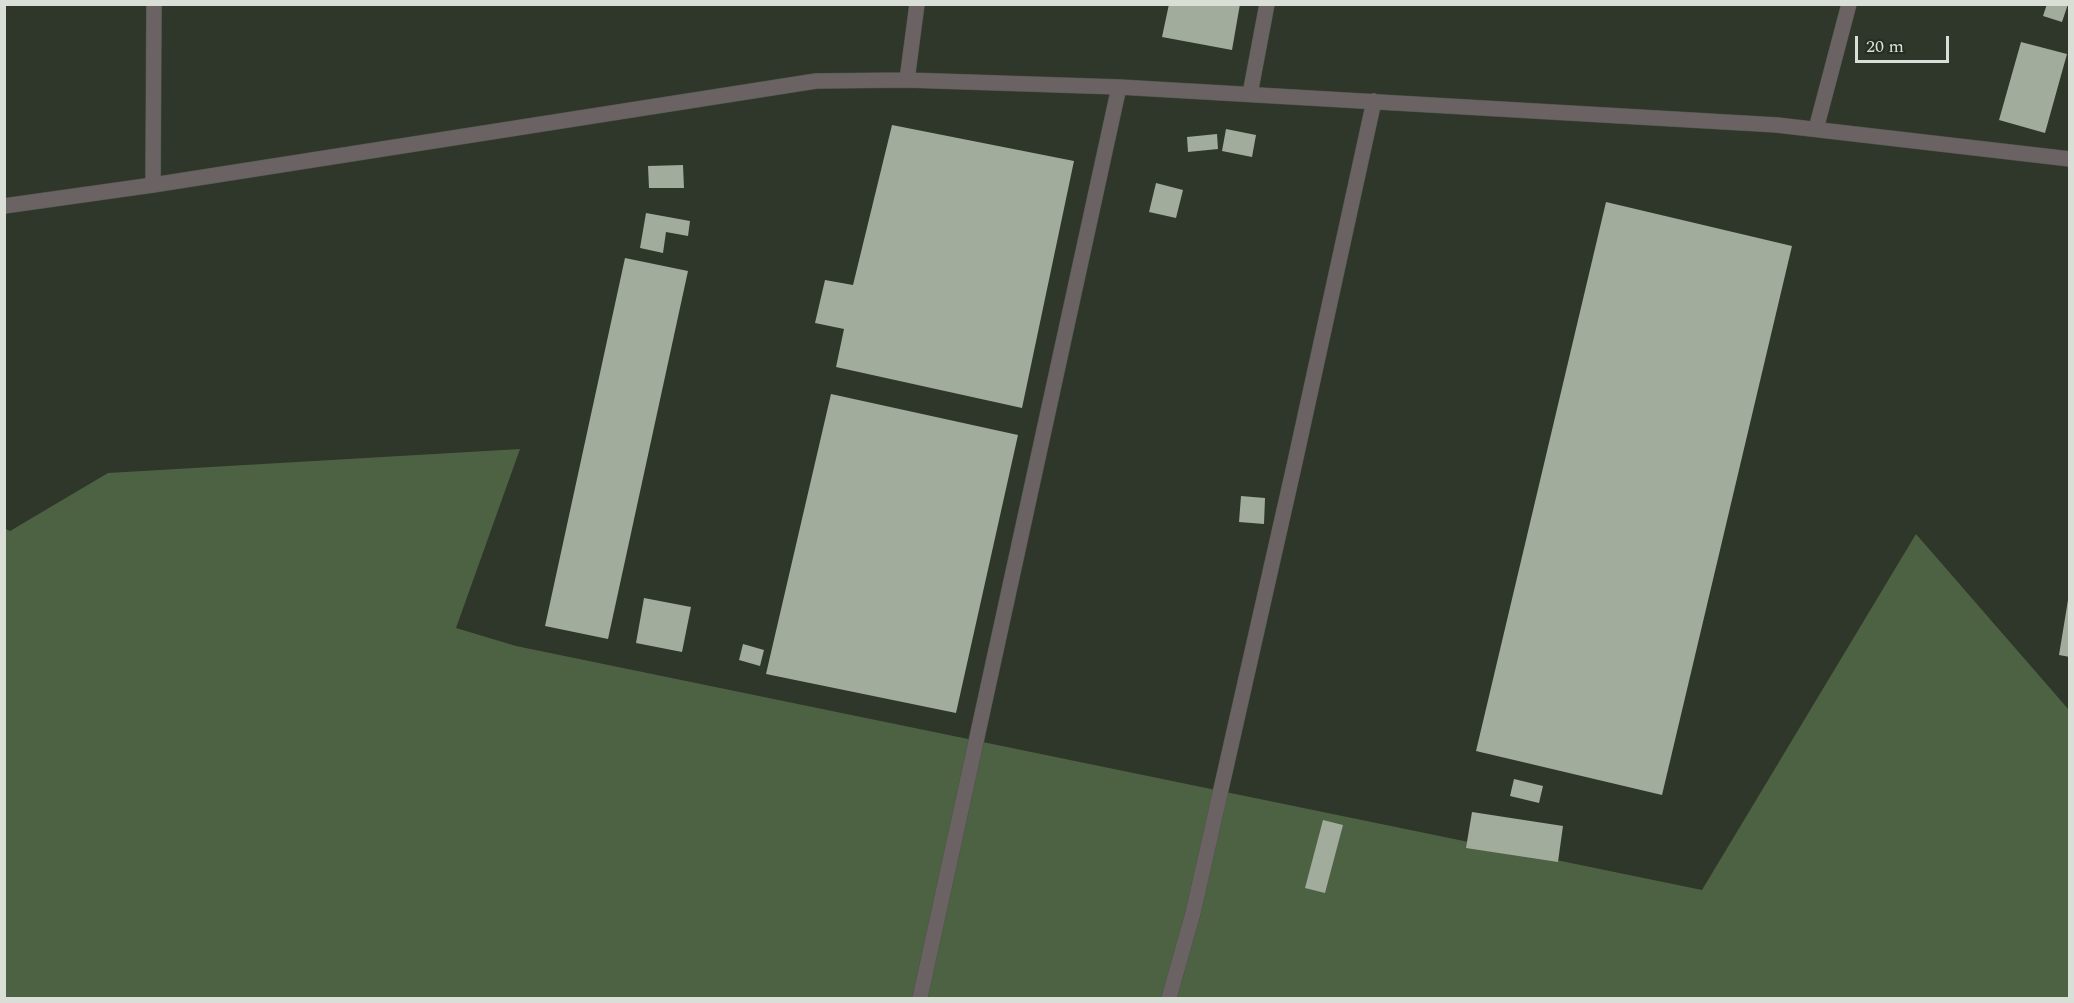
<!DOCTYPE html>
<style>
body{margin:0}
#map{position:relative;width:2074px;height:1003px;overflow:hidden;background:#2e3729;font-family:Spectral,serif}
canvas{display:block}
.frame{position:absolute;inset:0;border:6px solid #d9dfd7;pointer-events:none}
.scale{position:absolute;left:1855px;top:36px;width:94px;height:27px;box-sizing:border-box;border:3px solid #d9dfd7;border-top:0;padding-left:8px;font-size:18px;line-height:21px;white-space:nowrap;color:#d9dfd7;-webkit-text-stroke:4px #242d20;paint-order:stroke}
</style>
<div id="map">
<canvas width="2074" height="1003"></canvas>
<div class="frame"></div>
<div class="scale">20 m</div>
</div>
<script>
const c = document.querySelector('canvas').getContext('2d');
c.lineJoin = 'round';
function fill(path, color) { c.fillStyle = color; c.fill(path, 'evenodd'); }
const poly = rows => new Path2D(rows.map(r => 'M' + r).join(''));
function strokePath(path, color, width, dash) { c.strokeStyle = color; c.lineWidth = width; c.lineCap = dash ? 'butt' : 'round'; c.setLineDash(dash || []); c.stroke(path); }
fill(poly([
 [520,449,456,628,516,646,1702,890,1916,534,2069,710,2069,998,5,998,4,528,10,531,108,473]
]), '#4d6242');
fill(poly([
 [1169,4,1240,4,1232,50,1162,37],
 [2047,4,2068,4,2062,22,2043,16],
 [2021,42,2067,54,2045,133,1999,120],
 [892,125,1074,161,1022,408,836,367,844,329,815,323,825,280,853,285],
 [1226,129,1256,135,1252,157,1222,151],
 [1217,134,1218,149,1188,152,1187,137],
 [683,165,684,188,649,188,648,166],
 [1156,183,1183,190,1176,218,1149,212],
 [1606,202,1792,246,1662,795,1476,751],
 [646,213,690,221,688,236,666,232,663,253,640,248],
 [625,258,688,271,608,639,545,626],
 [831,394,1018,435,956,713,766,674],
 [1241,496,1265,498,1264,524,1239,522],
 [644,598,691,607,682,652,636,643],
 [2068,600,2070,601,2070,657,2059,655],
 [743,644,764,650,760,666,739,660],
 [1514,779,1543,786,1539,803,1510,796],
 [1472,812,1563,826,1558,862,1466,848],
 [1323,820,1343,825,1325,893,1305,888]
]), '#a1ac9c');
const lane = poly([
 [1250,94,1267,4]
]);
const street = poly([
 [907,80,917,4],
 [1816,129,1849,4],
 [153,185,154,4],
 [4,206,153,185,816,81,907,80,1119,87,1777,125,2070,159],
 [920,998,1119,87],
 [1169,998,1193,913,1295,462,1374,101]
]);
strokePath(lane, '#4d5548', 16);
strokePath(street, '#4d5548', 16);
strokePath(lane, '#6b6264', 15);
strokePath(street, '#6b6264', 15);
</script>
